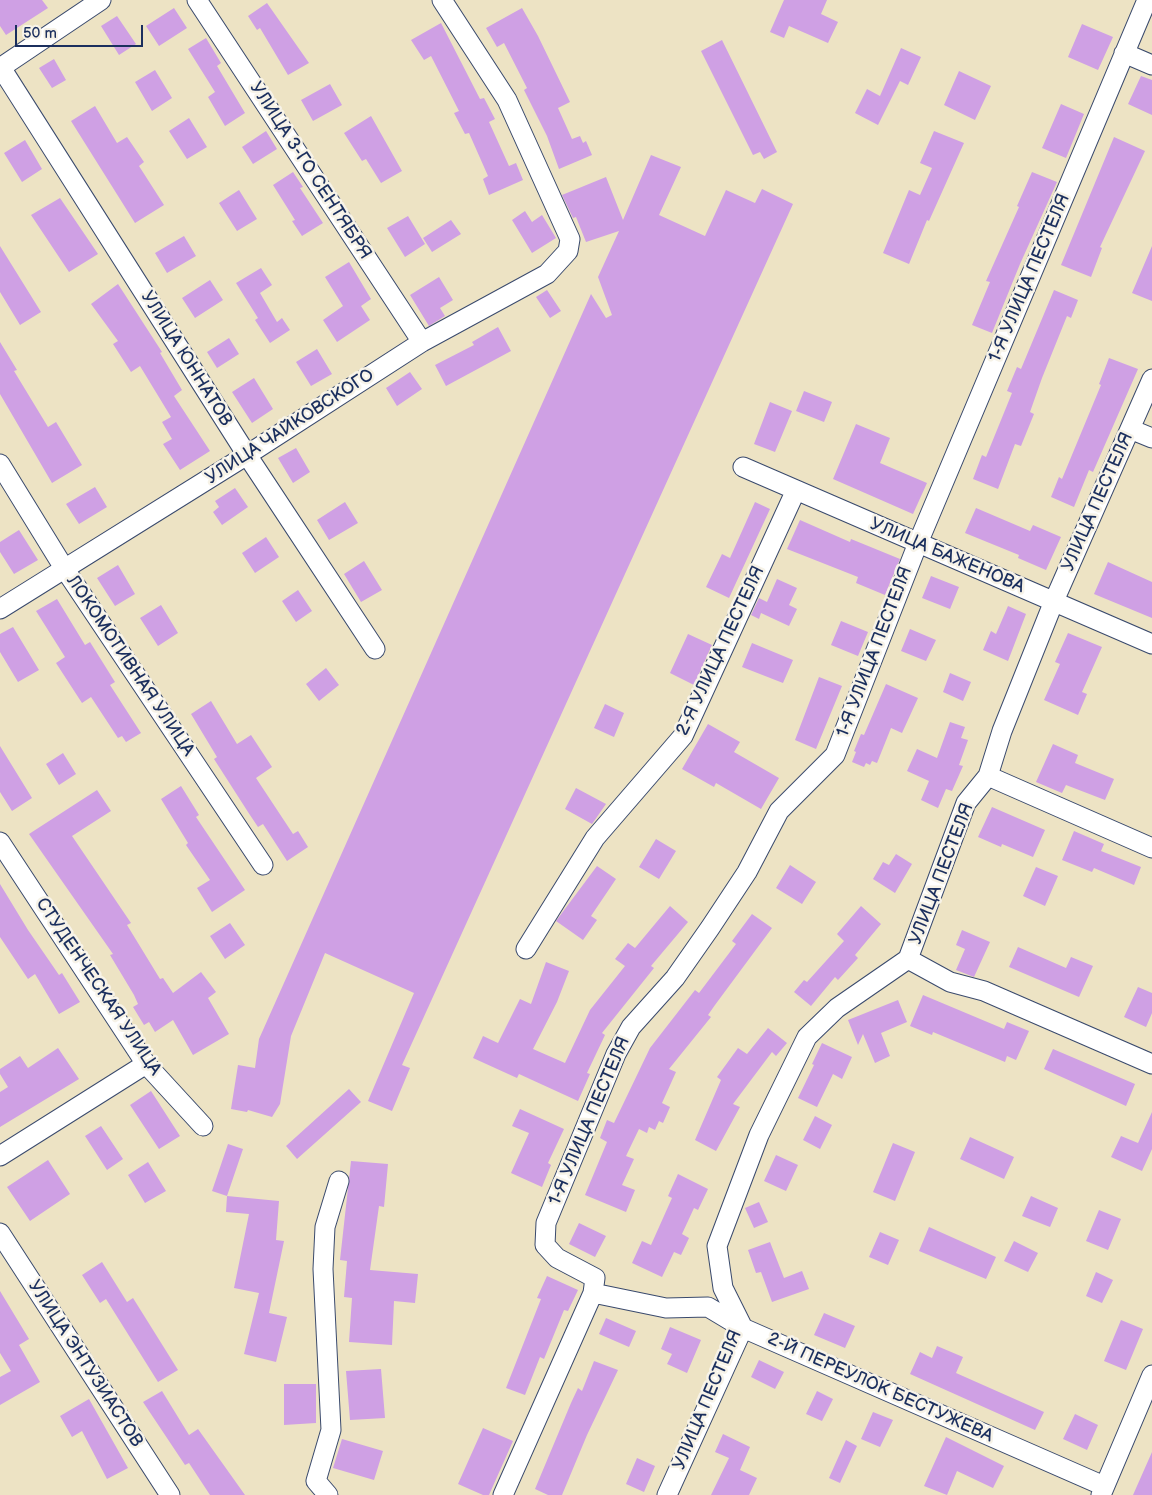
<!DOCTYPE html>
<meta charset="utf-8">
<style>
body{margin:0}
#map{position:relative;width:1152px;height:1495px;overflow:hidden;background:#ede3c4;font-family:"Balsamiq Sans",sans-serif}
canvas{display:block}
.scale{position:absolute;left:15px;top:25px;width:128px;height:22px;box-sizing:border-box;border:2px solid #1b2f5e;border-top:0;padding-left:6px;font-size:15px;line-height:18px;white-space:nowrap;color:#1b2f5e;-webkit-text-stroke:4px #f7f3e8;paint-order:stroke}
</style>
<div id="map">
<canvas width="1152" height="1495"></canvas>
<div class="scale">50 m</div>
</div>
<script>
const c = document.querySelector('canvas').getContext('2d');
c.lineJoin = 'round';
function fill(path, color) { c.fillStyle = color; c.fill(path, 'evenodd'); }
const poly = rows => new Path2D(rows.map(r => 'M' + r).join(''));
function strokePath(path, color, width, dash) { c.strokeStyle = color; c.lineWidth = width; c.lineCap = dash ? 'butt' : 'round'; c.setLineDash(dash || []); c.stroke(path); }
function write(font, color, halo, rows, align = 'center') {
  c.font = font + ' "Balsamiq Sans",sans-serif'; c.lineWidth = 5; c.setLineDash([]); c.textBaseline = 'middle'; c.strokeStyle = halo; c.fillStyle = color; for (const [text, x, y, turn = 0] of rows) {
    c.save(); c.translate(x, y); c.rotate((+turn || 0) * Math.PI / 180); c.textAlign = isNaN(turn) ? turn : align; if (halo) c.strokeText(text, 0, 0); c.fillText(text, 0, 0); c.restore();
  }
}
fill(poly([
 [0,0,42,0,48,8,6,35,0,26],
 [784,0,827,0,821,14,838,22,828,43,789,26,784,38,770,32],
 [267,3,309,63,288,75,260,28,257,30,248,16],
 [174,8,187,28,159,46,146,26],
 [522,8,538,36,570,102,558,108,572,139,580,136,583,143,586,141,592,155,559,169,547,136,524,90,527,88,504,43,497,47,486,28],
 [117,16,136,44,119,55,101,26],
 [441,23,480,99,484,98,495,119,489,122,509,166,516,163,523,180,489,195,483,179,488,176,469,133,465,134,454,113,459,111,431,56,424,60,411,40],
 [1082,24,1113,37,1098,70,1068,57],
 [206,38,221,63,217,66,245,113,225,126,208,97,215,92,188,49],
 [722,40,777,152,764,159,760,152,753,155,701,51],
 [901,48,921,57,908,85,900,81,878,125,855,113,867,89,880,96],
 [54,59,66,80,52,88,39,68],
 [155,70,172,98,152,111,135,82],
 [959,71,991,86,975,120,944,105],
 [1141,76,1152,80,1152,115,1128,104],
 [330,84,342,105,313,121,301,100],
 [1061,104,1084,114,1066,158,1042,148],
 [95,106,117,143,127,137,144,162,139,166,164,205,135,223,71,121],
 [371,116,402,171,381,183,366,159,362,161,344,133],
 [189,118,207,147,187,159,169,131],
 [266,131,277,149,253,164,242,147],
 [934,131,964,143,929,221,927,220,909,264,883,253,909,190,920,195,932,168,920,163],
 [1114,137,1145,151,1100,247,1102,248,1091,277,1061,265],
 [25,140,42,169,22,182,4,153],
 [651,155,681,167,659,215,705,236,726,190,755,203,762,189,793,204,402,1065,410,1068,392,1111,368,1101,414,993,325,953,291,1036,280,1104,272,1117,248,1110,247,1112,231,1109,238,1065,255,1068,259,1039,591,294,606,318,612,315,598,277,619,231,586,242,576,217,573,218,562,195,606,177,623,220],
 [293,172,303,187,300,188,323,223,302,236,292,221,295,220,273,185],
 [1032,172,1057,182,1020,264,992,333,972,325,990,282,986,281,1019,207,1017,206],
 [239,190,257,219,237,231,219,203],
 [60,198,98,254,69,272,31,215],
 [525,211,532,222,542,215,556,238,532,253,512,220],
 [408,216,425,244,405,257,387,228],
 [451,220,461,234,432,252,423,238],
 [184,236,196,256,167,273,155,253],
 [0,246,41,312,20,325,0,292],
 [1152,246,1152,301,1132,293],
 [349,262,371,299,361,306,370,320,337,342,323,320,343,306,325,277],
 [261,268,272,285,260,293,277,322,282,318,290,330,270,343,255,320,258,318,236,283],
 [439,277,453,300,440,308,445,316,429,326,410,295],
 [210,280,223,300,195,318,182,298],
 [118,284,162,352,160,353,182,390,174,396,210,451,180,470,163,444,172,439,162,422,171,417,140,366,131,372,113,344,118,341,91,304],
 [547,290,561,311,550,318,536,297],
 [1054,290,1078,300,1071,318,1067,316,1042,378,1030,412,1034,414,1021,446,1015,444,998,489,973,479,982,455,986,457,1012,393,1007,391,1017,367,1021,369],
 [498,327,511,351,446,386,435,365,474,345,472,342],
 [229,338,239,354,217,368,207,352],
 [0,342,17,370,14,371,48,427,56,422,82,465,52,483,0,394],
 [317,349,332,374,311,386,296,362],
 [1109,358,1138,369,1093,472,1089,470,1074,507,1051,497,1059,477,1062,479,1101,385,1099,384],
 [410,372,422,389,397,406,386,388],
 [254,378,273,409,252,423,232,392],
 [804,391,832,402,824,422,796,411],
 [770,402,792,411,775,452,754,444],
 [856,424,890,438,880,463,927,483,913,514,833,479],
 [296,448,310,472,293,483,278,458],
 [95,487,107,507,79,524,66,504],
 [235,488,248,507,222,525,213,512,219,507,215,501],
 [345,502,358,523,329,540,317,520],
 [755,502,770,509,729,598,706,587,722,554,730,558],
 [976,508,1030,531,1033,525,1061,537,1046,570,1018,558,1019,555,965,533],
 [800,520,850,542,851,539,900,559,885,595,856,583,858,577,787,549],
 [19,530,38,560,14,574,0,552,0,542],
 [266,537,279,557,255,573,242,553],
 [364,561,382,590,361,602,344,574],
 [1108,562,1152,582,1152,618,1094,594],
 [118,565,135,594,115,606,97,578],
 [931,576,959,587,950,609,922,598],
 [777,579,797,588,789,605,797,609,789,626,761,613,759,619,751,615,759,598,767,602],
 [298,590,312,611,296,622,282,601],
 [57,599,85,645,90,642,115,682,110,685,141,733,126,742,122,736,118,738,91,697,82,703,56,663,65,657,36,611],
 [161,605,178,633,158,646,140,618],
 [1008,606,1026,614,1008,661,983,650,991,631,996,634],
 [841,621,868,632,858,656,831,645],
 [13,627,39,670,18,682,0,652,0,634],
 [910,629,936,640,926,661,901,651],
 [1068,633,1102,647,1082,692,1087,694,1078,715,1044,700,1060,664,1055,662],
 [688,634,712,645,694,685,670,673],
 [752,643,793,660,783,683,742,667],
 [326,668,339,685,319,701,306,684],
 [950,673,971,682,963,701,943,692],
 [819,677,842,686,816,749,795,740],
 [886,684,918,698,902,733,891,728,877,763,872,761,870,765,866,763,864,767,852,762,856,752,854,751,861,734,864,735],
 [211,701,237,744,251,735,272,767,256,778,293,834,298,831,308,847,287,861,263,824,258,827,248,812,214,759,217,757,191,714],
 [605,704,624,713,614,737,594,728],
 [950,722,965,727,961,738,968,740,959,765,963,766,952,791,946,789,938,808,921,800,929,781,907,771,917,749,937,758],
 [708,724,740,742,734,752,779,778,761,809,716,783,714,787,682,769],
 [1053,744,1078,755,1075,763,1114,779,1105,800,1066,785,1062,793,1036,782],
 [0,746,32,798,12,811,0,792],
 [63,753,76,774,59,785,46,764],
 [181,786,199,815,196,817,245,890,212,912,197,888,210,880,186,845,188,843,161,799],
 [576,788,606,804,592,824,565,809],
 [97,790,111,811,72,836,131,923,127,925,160,979,163,978,173,993,201,972,216,992,208,998,229,1034,193,1055,173,1020,155,1032,149,1022,144,1025,133,1007,138,1004,134,995,110,955,113,954,29,834],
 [992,807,1045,830,1033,857,1002,844,1001,847,978,837],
 [1074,831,1104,844,1101,851,1141,867,1134,885,1094,868,1092,872,1062,860],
 [656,839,676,851,659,879,639,867],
 [896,854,912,864,895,893,873,879,883,862,889,865],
 [790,865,816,882,802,904,776,888],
 [597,866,616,879,591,916,597,920,583,940,556,921],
 [1036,867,1058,876,1045,906,1023,896],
 [0,884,28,930,59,975,62,973,80,1002,59,1014,35,974,28,979,0,937],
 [670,906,688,922,651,966,654,968,602,1033,605,1035,587,1073,590,1074,578,1101,519,1074,517,1078,473,1058,483,1036,498,1043,520,999,531,1004,546,962,569,971,557,1002,533,1049,565,1063,590,1010,625,966,615,959,628,943,635,948],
 [861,906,881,924,855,955,858,958,838,980,835,977,811,1006,794,992,804,980,807,982,844,941,837,934],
 [752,914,772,928,715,1005,708,1015,711,1017,669,1069,676,1072,662,1103,670,1107,663,1123,659,1121,655,1130,649,1127,647,1133,639,1129,626,1156,634,1159,622,1185,635,1190,626,1212,585,1195,607,1142,600,1138,607,1120,614,1123,650,1048,695,990,699,993,736,944,732,941],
 [230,923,245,945,225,959,210,936],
 [962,930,990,942,974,977,956,970,965,949,956,945],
 [1018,947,1066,968,1071,957,1093,966,1079,997,1009,967],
 [1138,987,1152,993,1152,1013,1146,1027,1124,1017],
 [923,995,1004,1029,1007,1022,1029,1031,1016,1060,1007,1056,1005,1062,933,1032,932,1035,910,1026],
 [898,1000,907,1022,881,1033,890,1056,875,1063,863,1034,858,1045,848,1020],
 [768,1028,787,1043,776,1056,772,1052,733,1104,740,1107,716,1151,695,1140,721,1080,717,1077,738,1048,747,1054],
 [822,1043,852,1057,842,1079,833,1074,817,1107,798,1098,814,1065,812,1064],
 [58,1048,79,1079,0,1127,0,1092,8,1087,0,1074,0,1069,20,1056,28,1068],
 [1053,1049,1135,1084,1126,1106,1044,1069],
 [349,1089,361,1102,297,1159,286,1146],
 [151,1091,180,1136,159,1149,130,1105],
 [520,1109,564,1129,548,1163,551,1165,542,1187,511,1173,529,1133,512,1126],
 [1152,1112,1152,1149,1142,1171,1111,1157,1121,1136,1138,1143],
 [815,1116,832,1125,820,1149,803,1140],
 [101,1126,123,1159,107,1170,85,1136],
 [970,1137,1014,1157,1004,1179,960,1159],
 [893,1143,915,1152,895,1201,873,1192],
 [228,1144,243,1149,227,1196,212,1191],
 [776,1155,798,1165,786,1191,764,1181],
 [48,1160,70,1194,30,1221,7,1187],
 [351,1161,388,1164,384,1207,379,1206,370,1270,418,1274,415,1303,394,1301,392,1345,349,1342,352,1298,344,1297,347,1261,340,1260],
 [148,1162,166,1191,145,1203,128,1175],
 [678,1174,708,1189,698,1210,694,1208,682,1234,689,1238,681,1255,674,1252,662,1277,632,1263,642,1241,651,1245,672,1198,668,1196],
 [227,1196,279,1201,276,1240,284,1241,269,1313,287,1317,276,1362,244,1354,259,1293,234,1288,249,1214,226,1212],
 [1031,1196,1058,1208,1050,1227,1022,1216],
 [759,1202,768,1222,754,1228,745,1208],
 [1099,1210,1121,1219,1108,1250,1086,1241],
 [579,1223,606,1236,595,1257,569,1244],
 [929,1227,996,1257,986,1279,919,1251],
 [880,1232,899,1240,888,1265,869,1257],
 [1014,1241,1038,1253,1028,1272,1004,1261],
 [770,1242,784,1278,802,1271,809,1289,772,1302,761,1272,756,1273,748,1250],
 [102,1262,127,1302,133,1298,178,1370,158,1382,106,1299,100,1303,82,1275],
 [1096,1272,1113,1280,1102,1303,1086,1296],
 [547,1276,578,1290,568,1311,564,1310,544,1359,540,1357,525,1395,506,1388,541,1299,537,1298],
 [0,1291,29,1339,19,1345,40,1382,0,1405,0,1377,11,1371,0,1353],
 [824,1313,855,1326,845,1348,814,1335],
 [606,1318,636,1331,629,1347,599,1334],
 [1121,1320,1143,1329,1126,1370,1104,1361],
 [670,1327,701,1340,687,1373,667,1364,672,1354,661,1349],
 [937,1346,963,1357,956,1373,1044,1412,1035,1430,910,1374,920,1352,932,1358],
 [759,1360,784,1372,775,1389,751,1377],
 [594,1361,618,1370,587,1435,562,1495,548,1495,535,1489,571,1403,578,1388,582,1391],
 [381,1369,385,1418,350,1420,346,1371],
 [284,1384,316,1384,316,1423,284,1425],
 [162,1391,189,1435,198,1429,245,1495,210,1495,189,1463,185,1465,143,1402],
 [817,1391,833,1399,822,1421,806,1414],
 [89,1399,128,1468,107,1479,82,1431,72,1437,60,1416],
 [873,1412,893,1420,880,1447,861,1439],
 [1075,1414,1098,1425,1087,1450,1063,1439],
 [483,1428,513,1441,489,1495,483,1495,458,1484],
 [723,1434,750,1447,740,1470,757,1478,749,1495,711,1495,729,1458,715,1452],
 [946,1437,1004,1466,993,1488,957,1471,947,1495,924,1486],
 [342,1439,383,1451,374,1480,333,1468],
 [846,1440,857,1446,840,1483,829,1478],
 [1152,1452,1152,1495,1133,1495],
 [637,1458,655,1466,644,1492,626,1484]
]), '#cfa0e4');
const street = poly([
 [197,0,422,342],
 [1124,53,1152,65],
 [0,66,247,455,375,649],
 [0,68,101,0],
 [1130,429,1152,438],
 [0,464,64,568,263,865],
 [743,467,1152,644],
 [0,609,247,455,422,342,547,274,568,251,570,239,507,100,442,0],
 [988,776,1152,848],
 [0,842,146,1064,203,1126],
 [526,949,595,838,683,736,796,490],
 [908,959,950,982,984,991,1152,1064],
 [0,1156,146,1064],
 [0,1233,170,1495],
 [1104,1486,743,1328,708,1307,666,1308,593,1293,595,1278,557,1258,545,1245,546,1223,616,1054,631,1027,675,978,710,928,747,872,779,811,835,755,918,543,1147,0],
 [328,1495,316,1481,331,1430,323,1269,325,1227,339,1181],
 [503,1495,593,1293],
 [667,1495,743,1328,723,1288,717,1246,759,1135,807,1037,837,1008,908,959,966,803,988,776,1002,731,1054,601,1152,379],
 [1101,1495,1152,1375]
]);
strokePath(street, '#3a4a6d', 21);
strokePath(street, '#fff', 19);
write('18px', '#1b2f5e', '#f7f3e8', [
 ["УЛИЦА 3-ГО СЕНТЯБРЯ",310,171,57],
 ["1-Я УЛИЦА ПЕСТЕЛЯ",1030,278,-67],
 ["УЛИЦА ЮННАТОВ",186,359,58],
 ["УЛИЦА ЧАЙКОВСКОГО",290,427,-33],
 ["УЛИЦА ПЕСТЕЛЯ",1098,502,-66],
 ["УЛИЦА БАЖЕНОВА",947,556,23],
 ["2-Я УЛИЦА ПЕСТЕЛЯ",721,651,-65],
 ["1-Я УЛИЦА ПЕСТЕЛЯ",875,652,-69],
 ["ЛОКОМОТИВНАЯ УЛИЦА",130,666,56],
 ["УЛИЦА ПЕСТЕЛЯ",942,874,-69],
 ["СТУДЕНЧЕСКАЯ УЛИЦА",98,987,56],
 ["1-Я УЛИЦА ПЕСТЕЛЯ",590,1121,-67],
 ["УЛИЦА ЭНТУЗИАСТОВ",85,1364,57],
 ["2-Й ПЕРЕУЛОК БЕСТУЖЕВА",880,1388,24],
 ["УЛИЦА ПЕСТЕЛЯ",708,1400,-67]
]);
</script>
